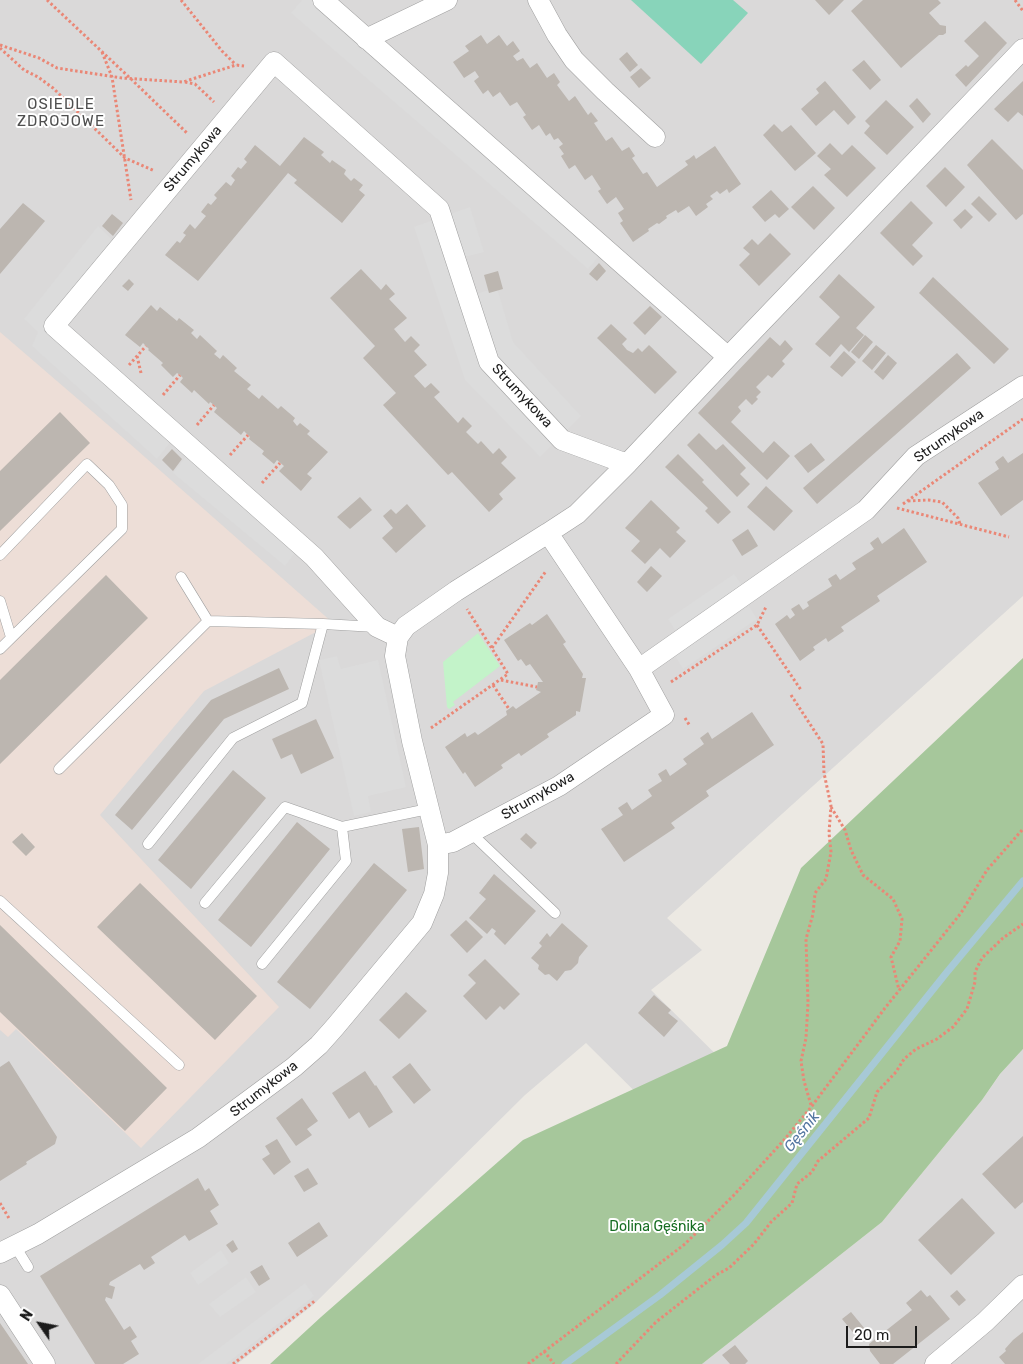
<!DOCTYPE html>
<meta charset="utf-8">
<style>
body{margin:0}
#map{position:relative;width:1023px;height:1364px;overflow:hidden;background:#ece9e3;font-family:Rubik,sans-serif}
canvas{display:block}
.north{position:absolute;left:15px;top:1299px;width:50px;height:50px;-webkit-text-stroke:4px #fff;paint-order:stroke;rotate:303deg;font-size:14px;font-weight:700;line-height:20px;text-align:center;color:#1c1c1c}
.north::after{content:'';display:block;margin:auto;width:18px;height:22px;background:#1c1c1c;clip-path:polygon(50% 0,100% 100%,50% 72%,0 100%)}
.scale{position:absolute;left:846px;top:1326px;width:71px;height:22px;box-sizing:border-box;border:2px solid #1c1c1c;border-top:0;padding-left:6px;font-size:15px;line-height:18px;white-space:nowrap;color:#1c1c1c;-webkit-text-stroke:4px #fff;paint-order:stroke}
</style>
<div id="map">
<canvas width="1023" height="1364"></canvas>
<div class="north">N</div>
<div class="scale">20 m</div>
</div>
<script>
const c = document.querySelector('canvas').getContext('2d');
c.lineJoin = 'round';
function fill(path, color) { c.fillStyle = color; c.fill(path, 'evenodd'); }
const poly = rows => new Path2D(rows.map(r => 'M' + r).join(''));
function strokePath(path, color, width, dash) { c.strokeStyle = color; c.lineWidth = width; c.lineCap = dash ? 'butt' : 'round'; c.setLineDash(dash || []); c.stroke(path); }
function write(font, color, halo, rows, align = 'center') {
  c.font = font + ' Rubik,sans-serif'; c.lineWidth = 4; c.setLineDash([]); c.textBaseline = 'middle'; c.strokeStyle = halo; c.fillStyle = color; for (const [text, x, y, turn = 0] of rows) {
    c.save(); c.translate(x, y); c.rotate((+turn || 0) * Math.PI / 180); c.textAlign = isNaN(turn) ? turn : align; if (halo) c.strokeText(text, 0, 0); c.fillText(text, 0, 0); c.restore();
  }
}
fill(poly([
 [0,0,1023,0,1023,596,667,918,702,950,651,990,765,1103,706,1162,586,1043,525,1095,313,1305,237,1364,0,1364],
 [1023,1049,1023,1364,702,1364,882,1222,982,1100,1001,1073]
]), '#dad9d9');
fill(poly([
 [0,332,129,443,333,623,204,691,100,815,279,1007,141,1148,16,1029,8,1037,0,1030]
]), '#edded7');
fill(poly([
 [1023,658,1023,1049,1000,1074,982,1100,882,1222,702,1364,270,1364,321,1317,523,1140,727,1046,801,868]
]), '#a6c79b');
fill(poly([
 [478,633,500,666,453,702,455,705,449,709,447,707,443,662]
]), '#c3f3c9');
fill(poly([
 [631,0,733,0,748,13,701,64]
]), '#88d4ba');
fill(poly([
 [302,0,323,0,605,249,588,269,291,13],
 [470,207,484,252,456,259,468,296,497,288,513,342,581,416,540,457,465,380,414,227],
 [98,226,120,247,54,326,176,435,157,459,32,346,38,332,24,319],
 [192,449,301,545,285,566,173,473],
 [734,574,742,585,675,630,668,619],
 [749,606,757,619,683,669,675,656],
 [337,656,341,669,378,660,406,787,368,796,371,812,354,816,319,660],
 [221,1250,229,1263,198,1285,190,1273],
 [246,1277,256,1292,220,1317,209,1304],
 [305,1283,314,1296,226,1364,198,1364]
]), '#dcdcdc');
strokePath(poly([
 [565,1364,660,1295,722,1245,746,1223,947,972,1023,881]
]), '#a7c9d6', 7);
fill(poly([
 [815,0,844,0,829,15],
 [863,0,938,0,941,3,929,13,940,25,946,26,946,33,943,35,939,35,901,68,851,11],
 [985,21,1007,43,966,87,955,75,966,65,968,67,979,56,964,41],
 [481,35,487,44,499,35,507,46,513,41,520,51,513,56,517,61,523,58,530,68,537,63,547,78,554,73,560,82,557,85,569,101,575,96,588,115,591,112,598,121,594,123,606,141,612,137,622,151,629,147,635,156,632,158,643,174,647,172,657,187,688,165,685,161,689,159,694,155,696,159,715,146,741,184,729,193,727,189,720,194,717,191,710,196,713,199,706,204,708,207,696,216,689,206,678,213,676,210,666,216,667,218,659,224,657,223,648,229,649,231,633,242,620,223,623,221,618,213,624,209,616,197,607,204,598,191,601,189,592,175,585,180,575,165,569,169,561,156,564,154,559,147,563,144,558,138,554,140,550,133,546,136,539,125,532,130,523,117,526,115,517,102,510,106,500,92,493,97,488,90,483,94,474,81,479,77,475,71,464,78,453,62,469,51,465,46],
 [627,52,638,65,630,72,619,59],
 [864,60,881,80,870,90,852,70],
 [641,68,651,78,639,88,630,77],
 [825,81,856,117,848,125,834,110,816,126,801,109,819,93,816,89],
 [1023,81,1023,116,1018,112,1008,122,994,109],
 [917,98,931,114,923,123,909,106],
 [886,100,914,127,887,155,864,133,870,126,865,121],
 [774,124,782,132,791,125,816,153,795,171,763,135],
 [304,137,324,152,321,155,330,163,332,160,346,170,344,174,351,181,354,178,363,185,359,190,365,195,342,223,294,183,297,180,288,173,198,281,165,255,177,241,180,243,186,235,183,233,190,224,195,229,206,216,201,212,208,203,211,205,217,198,214,195,226,182,231,186,235,180,231,176,238,167,241,169,247,162,244,159,255,145,280,166],
 [992,139,1023,170,1023,214,1016,220,967,165],
 [830,143,842,155,852,145,876,168,847,197,824,175,831,169,817,156],
 [945,167,965,187,946,207,926,186],
 [813,186,835,208,814,230,791,207],
 [771,190,789,209,779,218,775,214,765,222,752,207],
 [979,196,997,214,989,222,971,204],
 [911,201,933,223,912,245,923,256,913,266,880,233],
 [23,203,45,221,0,274,0,229],
 [965,209,973,217,961,229,953,220],
 [112,214,123,223,113,236,102,226],
 [770,233,791,254,759,286,739,265,750,254,743,248,752,239,758,245],
 [599,263,606,271,597,281,589,274],
 [361,269,381,290,386,284,395,294,389,299,407,318,394,329,405,342,411,336,420,345,414,351,427,365,414,376,425,388,431,383,440,392,434,397,458,423,463,417,472,426,466,432,478,444,481,441,493,454,499,448,507,457,501,463,516,478,499,494,503,499,489,512,452,472,448,475,383,405,396,393,363,358,375,346,330,298],
 [498,271,503,289,489,293,484,275],
 [839,274,875,307,856,328,864,335,849,352,841,344,830,357,815,344,840,317,819,297],
 [933,277,1009,349,994,364,919,293],
 [129,279,134,284,128,291,122,286],
 [151,305,157,311,160,307,177,321,179,318,194,330,191,333,197,339,200,335,217,351,214,354,220,359,223,355,237,368,234,371,251,385,247,389,259,399,262,395,278,409,281,406,295,418,293,421,297,426,300,423,310,431,307,434,328,452,307,474,312,478,301,491,279,471,284,466,277,460,274,464,262,454,264,451,249,439,250,437,244,431,241,435,214,412,217,408,214,405,210,402,209,404,194,390,192,393,180,382,183,378,180,375,177,373,173,377,161,365,163,363,148,350,149,349,143,343,140,347,125,335],
 [650,306,662,317,645,335,633,323],
 [611,324,627,339,622,344,627,350,633,353,638,348,642,352,649,345,677,372,655,394,597,338],
 [865,335,873,342,859,359,851,352],
 [770,337,780,346,785,340,793,349,782,361,785,364,772,378,768,375,756,387,761,392,756,397,758,399,752,405,746,399,738,407,741,411,731,422,763,453,774,441,790,456,767,480,698,413],
 [876,345,886,353,872,370,862,361],
 [844,351,856,362,842,377,830,367],
 [957,353,971,368,817,504,803,488],
 [888,355,897,363,883,380,874,372],
 [60,412,90,443,0,531,0,471],
 [699,433,716,450,723,444,746,468,740,474,750,484,737,497,687,445],
 [811,443,825,460,808,473,794,456],
 [172,449,182,459,173,471,162,460],
 [1023,453,1023,500,1001,516,978,483,999,469,995,462,1003,456,1008,463],
 [678,454,704,480,702,482,731,512,718,524,705,511,708,508,665,467],
 [766,486,793,511,774,531,747,507],
 [360,497,372,510,350,529,337,517],
 [651,500,680,528,676,532,686,541,670,558,660,548,645,564,631,551,640,541,625,528],
 [407,504,426,526,396,553,382,538,393,528,383,516,391,509,396,514],
 [904,528,927,562,877,596,880,601,841,627,844,631,828,642,826,638,813,647,815,650,800,661,775,624,787,615,790,619,795,615,791,609,799,604,803,610,809,606,807,602,832,586,828,579,836,574,840,580,856,569,852,563,874,549,870,543,878,537,882,544],
 [748,529,758,546,742,556,732,540],
 [651,566,662,576,647,592,637,582],
 [106,575,148,618,0,764,0,680],
 [547,614,566,642,563,644,583,674,582,678,586,678,580,712,576,711,576,715,547,734,549,737,521,756,519,753,501,765,503,768,475,787,465,772,463,774,445,747,465,733,467,737,475,732,478,735,507,715,506,711,509,709,513,706,516,709,541,692,536,690,537,687,538,682,543,682,530,664,526,666,521,659,518,661,504,640,530,623,532,625],
 [279,668,289,689,224,719,132,830,115,815,211,700],
 [752,712,774,745,706,791,709,796,671,823,675,828,624,862,601,829,623,815,618,808,627,802,632,810,652,796,648,790,662,781,658,774,666,769,670,776,687,764,683,759,704,744,700,738,708,732,712,739],
 [316,719,334,758,301,774,292,754,281,759,272,739],
 [233,770,266,798,191,889,158,860],
 [297,822,330,849,251,947,218,920],
 [419,827,424,869,408,872,402,829],
 [22,833,35,847,26,856,12,842],
 [526,833,537,843,531,849,520,839],
 [374,863,407,890,310,1009,277,982],
 [494,874,536,911,505,945,494,934,496,931,492,928,487,934,469,918,486,899,479,893],
 [140,883,257,996,215,1040,97,927],
 [466,920,483,937,467,953,450,935],
 [562,923,588,946,579,957,578,963,571,970,565,971,557,981,549,974,545,975,538,969,539,965,531,958,542,946,539,943,547,933,550,937],
 [0,925,167,1088,125,1131,0,1012],
 [485,959,520,994,504,1010,500,1006,486,1020,463,996,476,983,468,975],
 [406,992,427,1011,399,1039,379,1020],
 [654,995,671,1010,668,1013,678,1021,664,1037,638,1013],
 [9,1061,57,1137,55,1144,26,1162,27,1164,0,1181,0,1067],
 [410,1063,431,1090,414,1104,392,1077],
 [365,1071,375,1086,376,1085,393,1112,369,1128,359,1112,349,1119,332,1093],
 [302,1098,318,1121,307,1129,312,1135,296,1146,276,1118],
 [1023,1136,1023,1202,1015,1209,982,1174],
 [277,1139,291,1162,274,1175,262,1159,270,1154,265,1146],
 [308,1168,318,1184,304,1192,294,1176],
 [198,1178,205,1191,209,1188,219,1205,210,1211,218,1224,189,1241,185,1235,151,1257,155,1263,144,1270,140,1264,110,1282,109,1285,115,1287,112,1299,106,1297,105,1300,124,1330,130,1326,137,1337,131,1341,139,1354,123,1364,95,1364,40,1276],
 [962,1198,995,1233,951,1275,918,1240],
 [319,1222,328,1236,297,1257,288,1243],
 [233,1240,238,1249,232,1253,226,1245],
 [262,1265,270,1279,259,1286,250,1272],
 [921,1290,927,1297,930,1295,950,1319,893,1364,880,1364,870,1351,869,1344,912,1310,906,1303],
 [957,1290,966,1300,959,1306,950,1296],
 [851,1312,865,1329,856,1336,842,1319],
 [0,1323,28,1364,0,1364],
 [1023,1332,1023,1364,1005,1364,999,1357,1006,1351,1005,1349,1013,1340],
 [735,1345,748,1361,745,1364,730,1364,722,1355]
]), '#bcb6b0');
const lane = poly([
 [0,555,87,464,109,485,122,505,122,529,0,649],
 [181,577,208,621],
 [0,601,11,637],
 [59,769,208,621,323,624,376,627],
 [471,833,555,913],
 [148,844,233,738,302,703,323,624],
 [0,901,179,1065],
 [205,903,285,807,342,827,428,809],
 [262,964,346,861,342,827],
 [15,1246,28,1267]
]);
const street = poly([
 [323,0,728,357],
 [538,0,557,35,574,60,605,91,655,137],
 [366,39,447,0],
 [398,637,377,627,314,557,54,326,274,62,439,209,489,362,562,440,627,464],
 [639,669,866,510,916,456,1023,386],
 [438,845,412,741,395,656,398,637,406,626,456,591,548,533],
 [0,1253,38,1234,198,1138,294,1067,319,1045,335,1027,422,923,434,894,438,873,438,845,453,842,559,786,664,715,639,669,548,533,577,514,627,464,728,357,1023,49],
 [0,1295,45,1364],
 [935,1364,985,1322,1023,1285]
]);
strokePath(lane, '#a0a0a0', 11);
strokePath(street, '#a0a0a0', 21);
strokePath(poly([
 [47,0,131,79,188,134],
 [181,0,222,51,236,65],
 [1015,0,1023,11],
 [0,45,39,58,57,68,122,78,183,82,236,65,244,66],
 [0,48,24,70,38,77,53,88,125,158,155,171],
 [102,52,112,77,131,200],
 [185,82,195,84,214,102],
 [137,356,141,373],
 [129,365,146,346],
 [163,395,180,375],
 [197,425,214,405],
 [230,455,248,435],
 [262,483,280,463],
 [908,501,928,500,942,502,958,518,960,524],
 [903,504,1023,419],
 [897,508,1009,537],
 [757,625,801,690],
 [492,648,546,571],
 [501,680,537,687],
 [671,682,757,625,766,607],
 [493,685,509,709],
 [791,695,823,744,824,773,831,806,829,833,831,852,826,879,815,893,813,914,806,939,808,1003,806,1038,801,1061,804,1081,811,1105],
 [685,718,690,726],
 [431,728,508,674,467,609],
 [831,807,845,830,851,850,863,875,893,899,902,919,900,941,891,957,899,990],
 [0,1203,10,1220],
 [544,1351,554,1364],
 [233,1364,316,1300],
 [528,1364,685,1244,734,1195,784,1140,812,1106,885,1008,961,913,987,870,1023,829],
 [616,1364,656,1322,716,1275,729,1268,754,1244,771,1222,792,1203,797,1184,812,1172,818,1161,869,1118,877,1092,896,1072,904,1059,916,1049,937,1039,953,1027,967,1009,975,982,975,972,982,958,1003,938,1023,924]
]), '#ea8776', 3, [2.5, 2.5]);
strokePath(lane, '#fff', 10);
strokePath(street, '#fff', 20);
write('14px', '#1c1c1c', '#fff', [
 ["Strumykowa",193,159,-50],
 ["Strumykowa",522,396,47],
 ["Strumykowa",949,436,-35],
 ["Strumykowa",538,796,-30],
 ["Strumykowa",264,1089,-38]
]);
write('14px', '#166d22', '#fff', [
 ["Dolina Gęśnika",657,1227]
]);
c.letterSpacing = '1px';
write('15px', '#4f4f4f', '#fff', [
 ["OSIEDLE",61,105],
 ["ZDROJOWE",61,122]
]);
c.letterSpacing = '0px';
write('italic 15px', '#5376a1', '#fff', [
 ["Gęśnik",802,1132,-51]
]);
</script>
